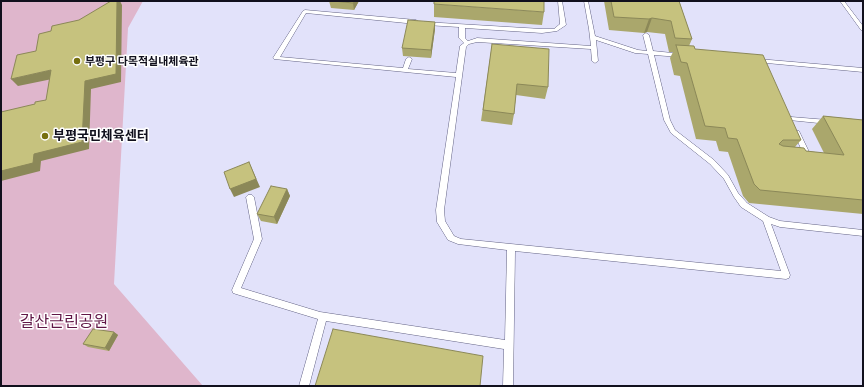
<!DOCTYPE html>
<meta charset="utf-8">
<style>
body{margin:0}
#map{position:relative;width:864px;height:387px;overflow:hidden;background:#e2e2fa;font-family:"Exo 2",sans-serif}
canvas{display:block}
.frame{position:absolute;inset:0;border:2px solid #11101d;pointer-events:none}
</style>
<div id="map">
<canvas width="864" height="387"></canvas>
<div class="frame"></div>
</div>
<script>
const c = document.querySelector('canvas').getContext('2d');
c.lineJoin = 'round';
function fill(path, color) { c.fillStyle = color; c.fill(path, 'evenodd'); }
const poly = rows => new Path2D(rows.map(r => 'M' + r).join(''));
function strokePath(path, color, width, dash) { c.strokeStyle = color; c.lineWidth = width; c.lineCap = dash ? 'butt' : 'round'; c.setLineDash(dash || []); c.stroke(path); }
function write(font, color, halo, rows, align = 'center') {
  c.font = font + ' "Exo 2","Noto Sans KR",sans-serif'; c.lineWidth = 3; c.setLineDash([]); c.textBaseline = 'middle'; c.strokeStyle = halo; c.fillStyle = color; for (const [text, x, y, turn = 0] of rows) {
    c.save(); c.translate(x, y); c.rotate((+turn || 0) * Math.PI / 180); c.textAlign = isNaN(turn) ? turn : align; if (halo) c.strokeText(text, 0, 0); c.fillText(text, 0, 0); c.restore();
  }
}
fill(poly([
 [1,1,143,1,128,28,114,284,203,386,1,386]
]), '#dfb6cc');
const lane = poly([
 [558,1,562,1,566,25,557,31,542,33,465,28,465,38,468,41,477,38,591,46,589,29,584,1,588,1,595,36,638,50,647,51,643,35,646,33,649,35,653,51,682,54,683,55,680,57,654,55,670,120,675,130,714,160,728,175,738,193,747,203,769,217,780,221,863,230,863,236,780,227,771,224,790,275,789,278,786,279,515,251,513,386,503,386,504,349,326,321,309,386,299,386,318,319,236,294,233,293,232,290,254,239,246,197,248,195,252,195,254,197,262,239,241,288,320,312,505,340,507,250,458,244,448,240,437,222,436,210,456,77,274,59,273,58,303,11,305,10,416,20,419,22,416,24,306,13,280,57,403,68,406,59,409,57,412,59,408,69,456,73,460,46,464,43,459,38,459,27,426,25,423,23,424,22,542,29,554,29,560,24,558,1],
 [596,40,635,53,648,54,664,120,671,133,710,164,724,179,734,197,741,207,763,221,781,271,461,239,454,236,445,221,444,210,466,47,469,44,477,42,591,49,592,61,595,63,598,61,596,40],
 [840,1,844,1,863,26,863,31,861,30,840,1],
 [758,59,863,68,863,72,756,62,755,61,758,59],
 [791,117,828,120,831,122,828,124,789,120,788,119,791,117],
 [795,131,799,131,810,154,807,158,803,158,802,156,803,153,794,133,795,131]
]);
strokePath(lane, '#636385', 1);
fill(lane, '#fff');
fill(poly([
 [329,1,359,1,354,10,331,8],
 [604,1,679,1,692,39,689,46,695,49,801,140,795,147,806,151,824,153,812,129,823,116,863,120,863,214,749,203,743,196,728,152,719,151,716,141,696,139,680,76,674,75,670,58,673,52,669,52,665,34,647,32,644,33,609,30],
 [434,4,544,12,542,25,434,17],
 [435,22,435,29,431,58,403,56,402,48],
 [492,44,548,87,545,99,516,95,514,114,512,125,481,121],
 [287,189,290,196,277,224,261,221,257,214],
 [114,332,118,335,109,351,88,347,83,344]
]), '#aaa76c');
fill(poly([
 [117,1,120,1,122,5,121,82,91,89,89,149,41,161,40,171,1,181,1,171,34,154],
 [354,1,359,1,354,10,353,3],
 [652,18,647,32,644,33,649,19],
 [435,22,435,29,431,58,431,50],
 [51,70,57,78,18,86,11,79],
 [249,162,260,187,234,197,230,189],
 [287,189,290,196,277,224,274,217],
 [114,332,118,335,109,351,105,348]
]), '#8b8858');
const building = poly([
 [111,1,117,1,116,74,85,81,82,142,34,154,33,163,1,171,1,112,35,104,35,102,46,100,51,70,11,79,17,55,36,51,39,34,51,31,52,26,79,20,111,1],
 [333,1,354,1,353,3,333,1],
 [434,1,544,1,544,12,434,4,434,1],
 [611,1,679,1,692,39,675,38,671,21,652,18,649,19,614,17,611,1],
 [408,20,435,22,431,50,402,48,408,20],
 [492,44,549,49,548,87,517,84,514,114,483,110,492,44],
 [676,45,694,46,695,49,763,55,801,140,783,140,779,144,783,146,804,148,806,151,844,155,823,116,863,120,863,200,760,190,754,184,737,139,728,138,725,128,705,126,687,63,681,62,676,45],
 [249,162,256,179,230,189,224,172,249,162],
 [271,186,287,189,274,217,257,214,271,186],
 [93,329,114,332,105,348,83,344,93,329],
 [333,329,483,356,480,386,315,386,333,329]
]);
fill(building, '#c6c27e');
strokePath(building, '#8b8858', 1);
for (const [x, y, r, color] of [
 [77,61,4,"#766f0f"],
 [45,136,4,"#766f0f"]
]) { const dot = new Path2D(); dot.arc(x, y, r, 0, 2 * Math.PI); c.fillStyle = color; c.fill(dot); strokePath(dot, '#fff', 1.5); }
write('bold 11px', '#11101d', '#fff', [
 ["부평구 다목적실내체육관",85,61]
], 'left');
write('bold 13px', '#11101d', '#fff', [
 ["부평국민체육센터",53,136]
], 'left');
write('16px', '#601646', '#fff', [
 ["갈산근린공원",64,322]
]);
</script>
